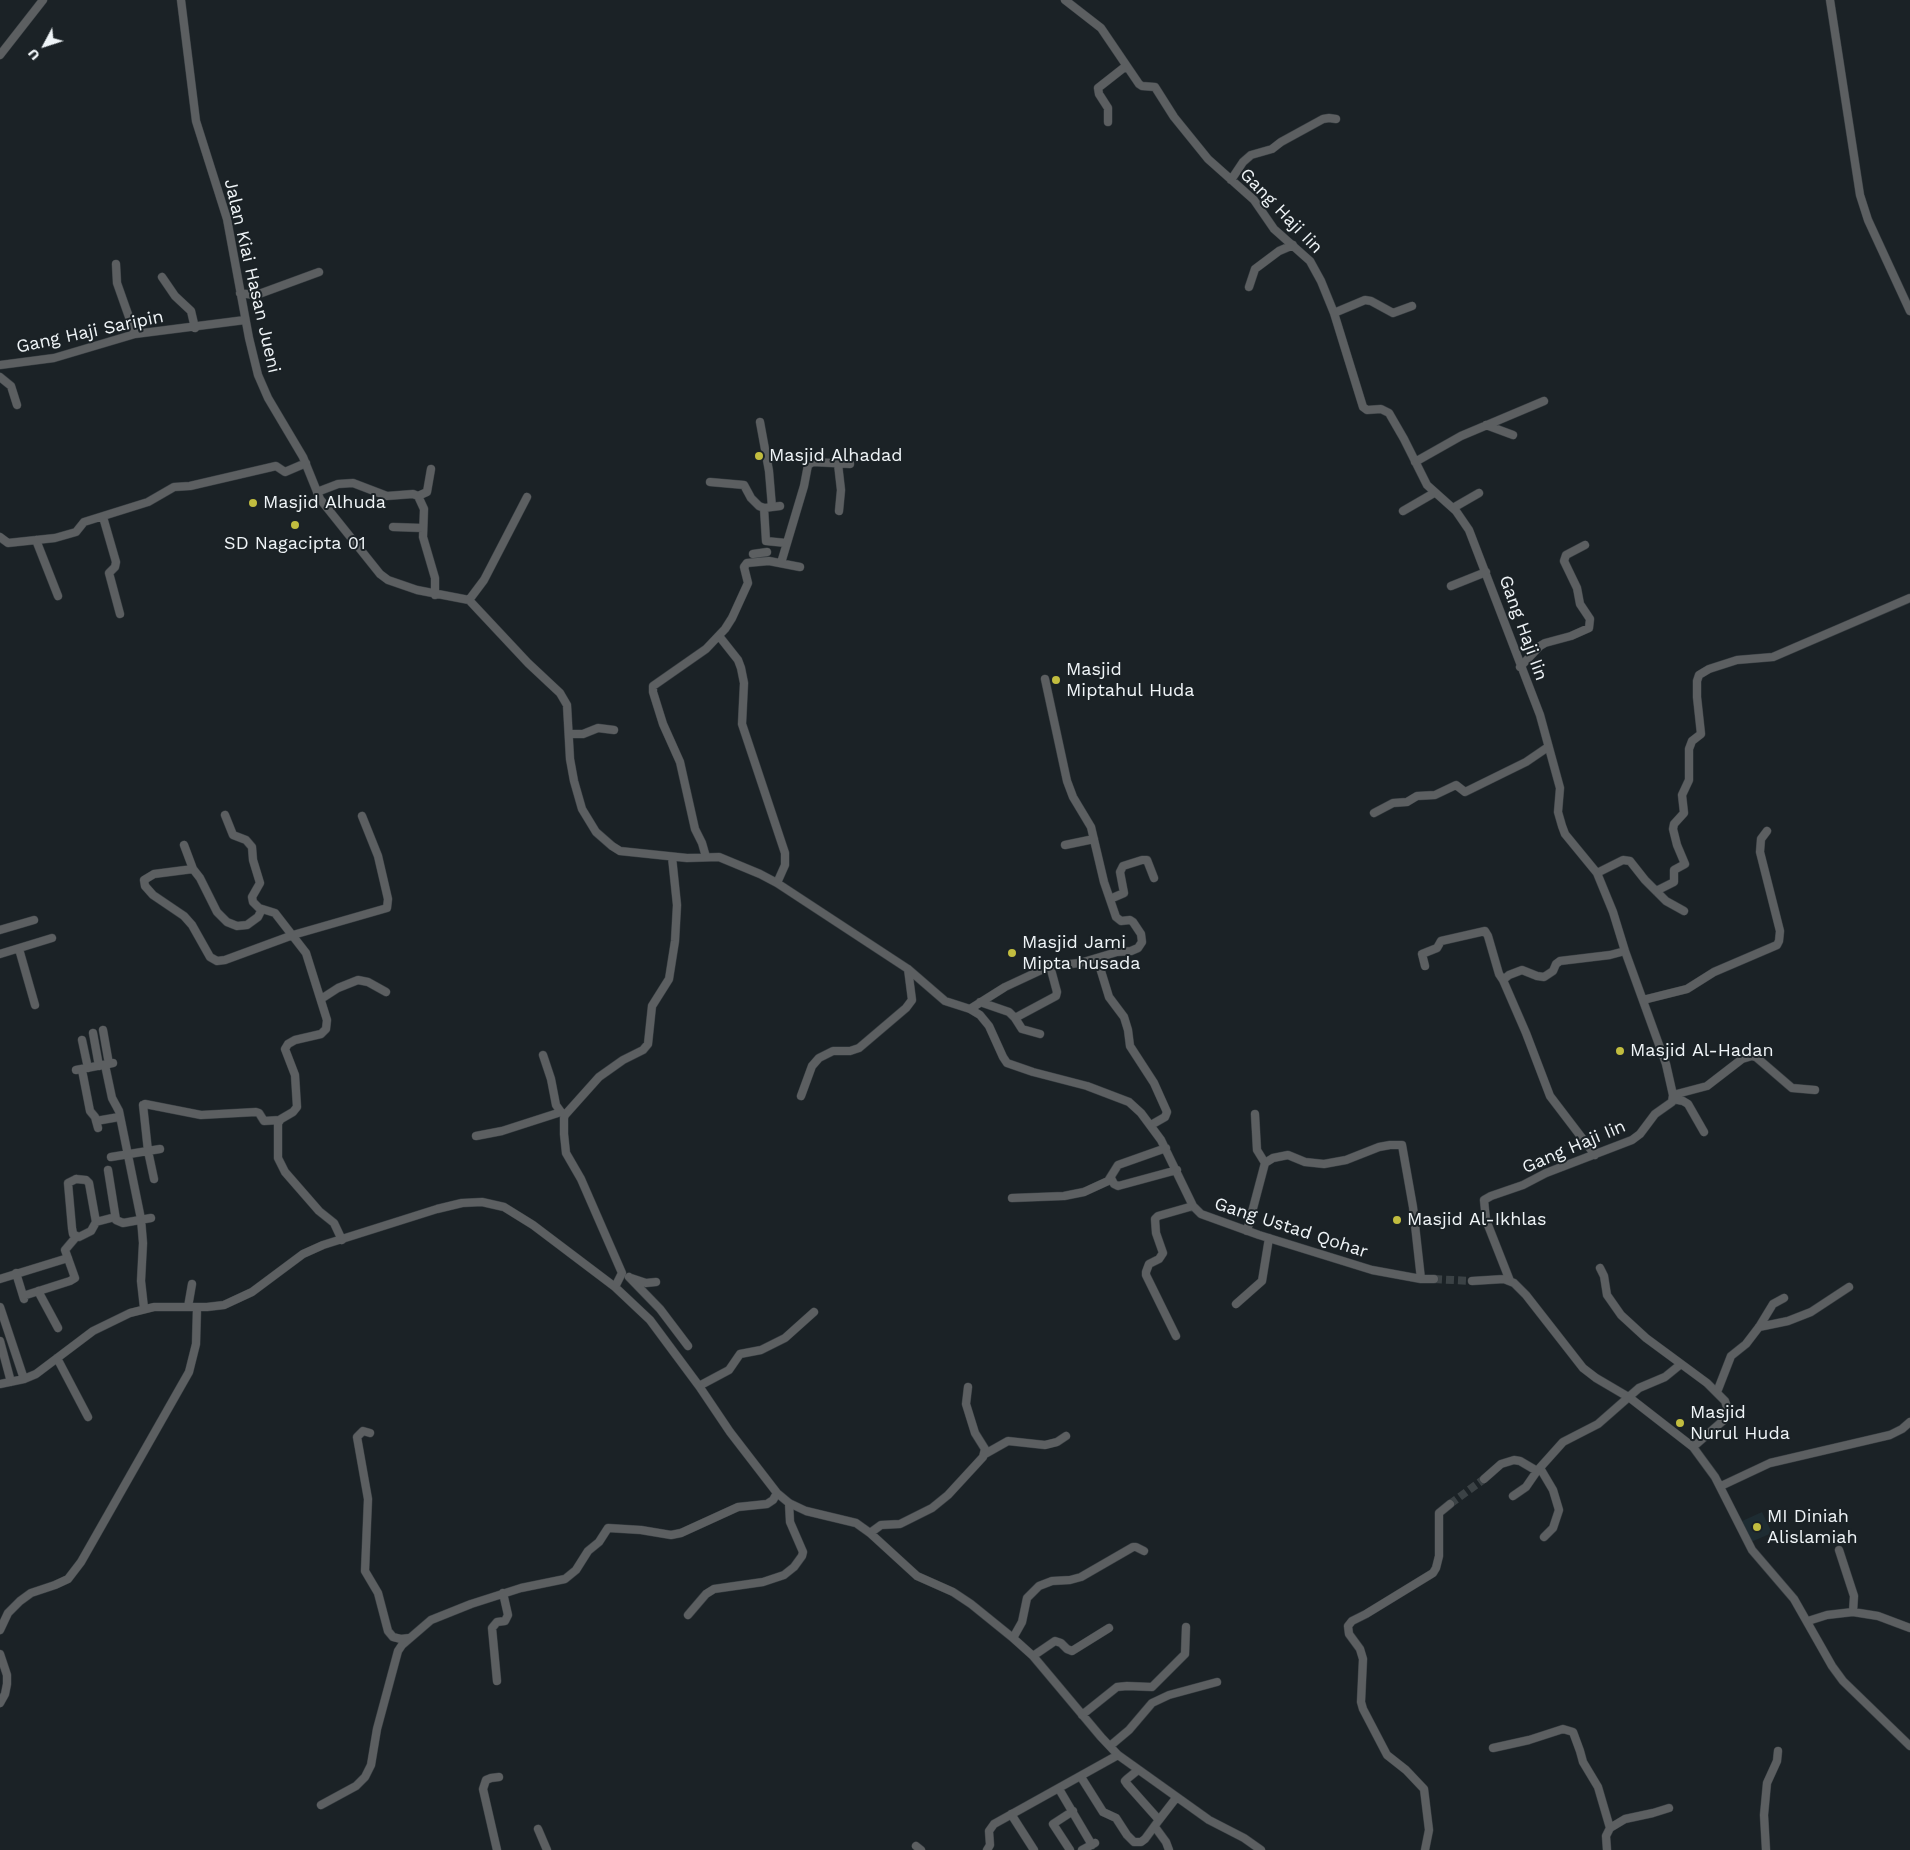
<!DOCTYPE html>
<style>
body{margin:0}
#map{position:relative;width:1910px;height:1850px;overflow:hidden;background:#1b2226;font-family:"Work Sans",sans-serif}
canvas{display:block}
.north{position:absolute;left:20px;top:20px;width:50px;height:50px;-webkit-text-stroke:4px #1b2226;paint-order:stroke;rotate:230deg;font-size:14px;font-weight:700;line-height:20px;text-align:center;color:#eff4f7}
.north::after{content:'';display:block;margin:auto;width:18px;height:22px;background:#eff4f7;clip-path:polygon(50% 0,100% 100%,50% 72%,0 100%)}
</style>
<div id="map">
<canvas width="1910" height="1850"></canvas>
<div class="north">U</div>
</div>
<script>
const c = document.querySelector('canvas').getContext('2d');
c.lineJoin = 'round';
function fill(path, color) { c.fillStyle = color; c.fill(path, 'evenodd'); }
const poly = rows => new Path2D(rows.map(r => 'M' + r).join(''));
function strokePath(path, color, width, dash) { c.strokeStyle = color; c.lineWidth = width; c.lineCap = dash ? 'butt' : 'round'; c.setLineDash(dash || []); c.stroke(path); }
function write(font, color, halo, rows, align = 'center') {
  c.font = font + ' "Work Sans",sans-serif'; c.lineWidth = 4; c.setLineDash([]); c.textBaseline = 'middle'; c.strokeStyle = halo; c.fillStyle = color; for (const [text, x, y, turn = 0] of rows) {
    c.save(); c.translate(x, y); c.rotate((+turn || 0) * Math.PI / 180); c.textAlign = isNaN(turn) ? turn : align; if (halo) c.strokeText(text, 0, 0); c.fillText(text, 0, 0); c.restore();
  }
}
fill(poly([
 [1762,1512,1772,1533,1751,1542,1742,1521]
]), '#1e2c32');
strokePath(poly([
 [1434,1279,1472,1281],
 [1450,1504,1484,1479]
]), '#3b4245', 8, [8, 4]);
const minor = poly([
 [181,0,196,121,227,219,249,338,258,375,268,398,303,457,320,499,380,574,388,580,417,590,469,600,528,663,560,693,567,705,570,759,574,781,582,809,596,832,612,846,620,851,687,858,719,857,760,874,777,883,908,969,945,1001,970,1009,980,1015,989,1026,1003,1057,1007,1063,1033,1072,1087,1086,1129,1102,1141,1113,1161,1140,1193,1206,1201,1214,1259,1235,1372,1270,1421,1279,1434,1279],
 [1065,0,1101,28,1139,84,1142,86,1155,87,1174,117,1208,159,1254,200,1274,229,1310,261,1321,281,1334,313,1363,407,1367,410,1381,409,1389,413,1404,439,1427,485,1456,511,1469,530,1540,715,1560,788,1558,812,1562,826,1565,834,1597,873,1613,912,1625,951,1666,1064,1673,1095,1672,1102,1655,1114,1640,1134,1632,1140,1546,1173,1523,1185,1491,1196,1484,1200,1486,1220,1510,1281],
 [1830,0,1860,195,1868,220,1910,311],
 [0,55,43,0],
 [1108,122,1108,108,1099,94,1098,88,1126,66],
 [1231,180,1243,162,1251,155,1272,149,1281,142,1323,119,1329,118,1336,119],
 [116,264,117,283,135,334],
 [162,277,175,296,191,311,195,328],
 [1249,287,1255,269,1279,251,1293,245],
 [240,293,254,295,259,294,319,272],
 [1334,313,1365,300,1371,301,1393,313,1412,306],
 [0,365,54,358,135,334,245,320],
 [0,377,11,386,17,405],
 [760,422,769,471,772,507],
 [1486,425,1513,435],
 [1415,462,1461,436,1544,401],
 [838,464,841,490,839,511],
 [710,482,744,485,751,498,759,506,764,508,780,506],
 [317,492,338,484,353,483,387,496,413,494,418,496,424,509,423,537,435,578,435,595],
 [418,496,427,492,431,469],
 [764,508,766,541,786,543],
 [1453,508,1479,493],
 [1403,511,1434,493],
 [103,517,116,562,115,567,109,573,120,614],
 [393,527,423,528],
 [0,537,8,543,55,538,76,532,84,522,148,502,174,487,190,486,276,466,285,472,306,463],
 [36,540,58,596],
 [753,554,767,552],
 [781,563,804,486,808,465,813,462,850,464],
 [1451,586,1486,572],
 [469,600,484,580,527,497],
 [719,636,738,660,741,668,744,683,742,724,785,853,785,865,777,883],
 [1520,667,1540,646,1545,643,1571,636,1589,628,1590,619,1580,604,1577,588,1564,561,1566,555,1585,545],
 [569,734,583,734,598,728,614,730],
 [1374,813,1393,803,1407,802,1417,796,1435,795,1456,785,1465,792,1526,762,1548,747],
 [225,815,233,835,246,840,252,847,253,860,260,883,252,897,253,902,259,908,275,913,306,953,327,1020,326,1029,321,1034,295,1040,288,1044,285,1049,295,1075,297,1107,293,1112,281,1119,278,1123,278,1158,285,1172,319,1211,334,1223,342,1240],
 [184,845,193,869],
 [1065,845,1094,839],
 [706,857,702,843,695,829,680,762,663,724,653,692,653,686,706,649,725,629,732,618,748,583,744,567,747,563,769,561,800,567],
 [1597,873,1623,860,1630,861,1645,880,1666,901,1684,911],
 [1656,891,1674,882,1674,870,1685,864,1677,845,1673,829,1674,824,1684,813,1682,795,1689,780,1689,749,1692,741,1701,734,1697,697,1697,681,1699,675,1709,669,1737,660,1773,657,1910,598],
 [1110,899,1124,893,1120,872,1123,866,1142,860,1147,860,1154,878],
 [262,909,258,917,247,925,237,926,227,922,217,912,200,878,193,869,154,874,144,880,145,886,153,895,184,916,192,925,210,957,217,961,225,960,293,935,387,908,388,899,378,856,362,816],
 [0,930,34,920],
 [19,949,35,1005],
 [0,954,52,938],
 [1097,958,1109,997,1124,1017,1128,1030,1130,1046,1154,1083,1167,1112,1165,1117,1151,1125],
 [1425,966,1422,954,1437,948,1441,941,1485,931,1488,936,1499,974,1503,980],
 [321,999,338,988,358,980,368,982,386,992],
 [1643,1000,1687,989,1714,972,1777,945,1779,941,1780,931,1760,852,1761,839,1767,831],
 [980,1002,1009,1012,1015,1018,1022,1029,1040,1034],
 [970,1009,1005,987,1050,966,1080,963,1117,952,1131,951,1138,948,1142,942,1141,934,1133,922,1130,920,1121,921,1116,917,1104,882,1091,827,1073,797,1067,781,1045,679],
 [1015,1018,1056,996,1057,992,1050,966],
 [103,1030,109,1064],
 [93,1033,99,1066],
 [82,1040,88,1068],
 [543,1055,551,1079,556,1105,561,1112,565,1115],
 [105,1065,112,1098,119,1111,141,1219,143,1243,141,1281,144,1308],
 [76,1070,113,1063],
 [82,1070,90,1111,95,1117,98,1128],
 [1673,1095,1707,1086,1742,1059,1752,1056,1756,1057,1792,1088,1815,1090],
 [801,1096,812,1066,819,1058,833,1051,850,1051,859,1048,906,1008,912,1000,908,969],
 [1673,1099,1683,1101,1688,1104,1704,1132],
 [145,1104,201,1115,256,1112,259,1113,264,1121,280,1120],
 [143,1105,148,1151,154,1179],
 [96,1121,119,1117],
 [476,1136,502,1131,561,1112],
 [1595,1155,1550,1096,1526,1033,1503,980,1509,975,1522,970,1537,976,1544,977,1553,971,1556,964,1560,961,1610,955,1625,951],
 [111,1157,160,1149],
 [1265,1163,1273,1158,1288,1155,1305,1162,1324,1164,1346,1160,1379,1147,1390,1145,1402,1145,1413,1207,1421,1279],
 [108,1170,116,1220,123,1223,151,1218],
 [1111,1178,1114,1184,1118,1186,1177,1170],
 [76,1179,86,1180,89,1183,96,1222,91,1231,79,1237,73,1234,72,1228,68,1183,76,1179],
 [1012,1198,1064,1196,1084,1192,1108,1181,1118,1165,1166,1148],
 [96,1222,115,1217],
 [1247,1231,1265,1163,1257,1150,1255,1114],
 [1600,1268,1604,1276,1607,1295,1621,1315,1646,1338,1707,1383,1725,1401,1728,1410,1725,1419,1693,1447],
 [16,1273,24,1299],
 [629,1277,660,1309,688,1346],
 [631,1278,646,1283,656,1282],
 [0,1279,68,1258],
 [1472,1281,1504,1279,1514,1283,1526,1295,1583,1368,1596,1378,1630,1398,1693,1447,1715,1477,1752,1550,1794,1599,1832,1666,1843,1681,1910,1746],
 [615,1287,622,1273,581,1179,566,1153,564,1134,564,1118,565,1115,599,1077,623,1060,643,1050,648,1044,652,1006,669,979,675,941,677,905,672,857],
 [38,1291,58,1328],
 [23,1296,70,1281,75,1278,65,1250,76,1237],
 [1236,1304,1262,1281,1269,1238],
 [0,1307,24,1379],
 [188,1307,192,1284],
 [1759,1327,1788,1321,1811,1312,1849,1287],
 [1176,1336,1146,1275,1146,1272,1149,1264,1159,1259,1163,1253,1156,1233,1155,1219,1158,1216,1193,1206],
 [0,1341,11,1382],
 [57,1358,88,1417],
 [0,1384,24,1379,36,1374,93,1331,130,1313,154,1307,207,1307,224,1305,252,1292,303,1254,323,1245,437,1209,462,1203,482,1202,504,1207,533,1225,615,1287,650,1320,699,1386,730,1432,777,1493,789,1503,806,1511,856,1523,870,1533,917,1576,953,1592,971,1604,1013,1638,1033,1656,1101,1737,1118,1755,1209,1820,1244,1838,1261,1850],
 [699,1386,729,1370,740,1354,761,1350,785,1338,814,1312],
 [1717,1392,1731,1356,1746,1344,1759,1327,1773,1304,1784,1298],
 [370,1433,363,1431,357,1437,368,1499,365,1571,378,1593,388,1631,393,1637,401,1639,409,1638],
 [985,1454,1008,1441,1045,1445,1057,1442,1066,1436],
 [1540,1468,1553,1490,1559,1510,1553,1528,1544,1537],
 [1484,1479,1501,1464,1514,1460,1520,1461,1537,1471],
 [1721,1486,1770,1463,1890,1435,1902,1429,1910,1422],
 [1513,1496,1526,1487,1537,1471,1563,1442,1598,1424,1639,1388,1665,1377,1681,1364],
 [870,1533,881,1525,900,1524,932,1508,948,1495,983,1457,985,1449,975,1433,966,1404,968,1387],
 [1839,1550,1854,1596,1853,1612],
 [688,1615,706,1594,714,1589,763,1582,784,1575,794,1567,802,1556,803,1552,790,1522,789,1503],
 [1808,1621,1827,1615,1853,1612,1878,1616,1910,1628],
 [0,1630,8,1613,20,1601,31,1593,55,1585,68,1579,81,1562,189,1372,196,1344,197,1308],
 [1013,1638,1022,1622,1027,1598,1039,1586,1052,1581,1070,1580,1081,1577,1133,1547,1136,1547,1144,1551],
 [0,1654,7,1675,7,1684,5,1694,0,1703],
 [1033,1656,1055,1641,1061,1643,1067,1649,1072,1651,1109,1628],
 [497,1681,492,1628,497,1622,505,1621,508,1615,503,1593],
 [1082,1715,1117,1687,1127,1686,1152,1687,1185,1654,1186,1627],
 [1110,1746,1129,1730,1152,1703,1169,1695,1217,1682],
 [1493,1748,1529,1740,1563,1729,1573,1732,1580,1751,1583,1762,1598,1787,1610,1828,1606,1836,1607,1850],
 [1138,1770,1127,1779,1125,1781,1127,1784,1159,1820,1176,1798],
 [1081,1777,1103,1812,1116,1818,1127,1835,1134,1842,1141,1842,1145,1839,1159,1820],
 [1059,1789,1092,1845],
 [321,1805,356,1786,365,1777,371,1765,377,1729,398,1651,402,1645,431,1620,471,1604,521,1588,565,1579,576,1570,588,1551,599,1542,608,1528,641,1530,671,1535,681,1533,738,1507,767,1504,773,1500,777,1493],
 [1011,1814,1034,1850],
 [1155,1827,1166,1842,1169,1850],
 [1610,1828,1625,1819,1653,1813,1669,1808],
 [538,1829,547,1850],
 [916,1846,921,1850],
 [497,1850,483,1789,486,1780,491,1778,499,1777],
 [987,1850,990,1845,989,1831,994,1824,1118,1755],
 [1070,1850,1053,1824,1073,1811],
 [1082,1850,1095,1843],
 [1425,1850,1429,1830,1424,1789,1406,1770,1387,1755,1363,1709,1361,1702,1363,1659,1360,1649,1349,1634,1348,1626,1352,1621,1366,1614,1433,1573,1436,1568,1439,1556,1439,1513,1450,1504],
 [1766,1850,1764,1815,1767,1783,1777,1761,1778,1751]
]);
strokePath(minor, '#393f43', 9);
strokePath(minor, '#5c5f61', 8);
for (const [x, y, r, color] of [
 [759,456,5,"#c2bd3f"],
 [253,503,5,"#c2bd3f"],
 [295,525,5,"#c2bd3f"],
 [1056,680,5,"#c2bd3f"],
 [1012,953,5,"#c2bd3f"],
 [1620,1051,5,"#c2bd3f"],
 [1397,1220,5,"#c2bd3f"],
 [1680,1423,5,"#c2bd3f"],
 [1757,1527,5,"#c2bd3f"]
]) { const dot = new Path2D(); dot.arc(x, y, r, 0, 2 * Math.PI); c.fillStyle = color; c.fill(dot); strokePath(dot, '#1b2226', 2); }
write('18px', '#eff4f7', '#1b2226', [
 ["Gang Haji Iin",1281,211,46],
 ["Jalan Kiai Hasan Jueni",252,276,77],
 ["Gang Haji Saripin",90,332,-12],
 ["Gang Haji Iin",1523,628,70],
 ["Gang Haji Iin",1574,1147,-23],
 ["Gang Ustad Qohar",1291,1228,18]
]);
write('18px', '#eff4f7', '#1b2226', [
 ["Masjid Alhadad",769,456],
 ["Masjid Alhuda",263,503],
 ["SD Nagacipta 01",295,544,"center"],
 ["Masjid",1066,670],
 ["Miptahul Huda",1066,691],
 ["Masjid Jami",1022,943],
 ["Mipta husada",1022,964],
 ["Masjid Al-Hadan",1630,1051],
 ["Masjid Al-Ikhlas",1407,1220],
 ["Masjid",1690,1413],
 ["Nurul Huda",1690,1434],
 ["MI Diniah",1767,1517],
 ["Alislamiah",1767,1538]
], 'left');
</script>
